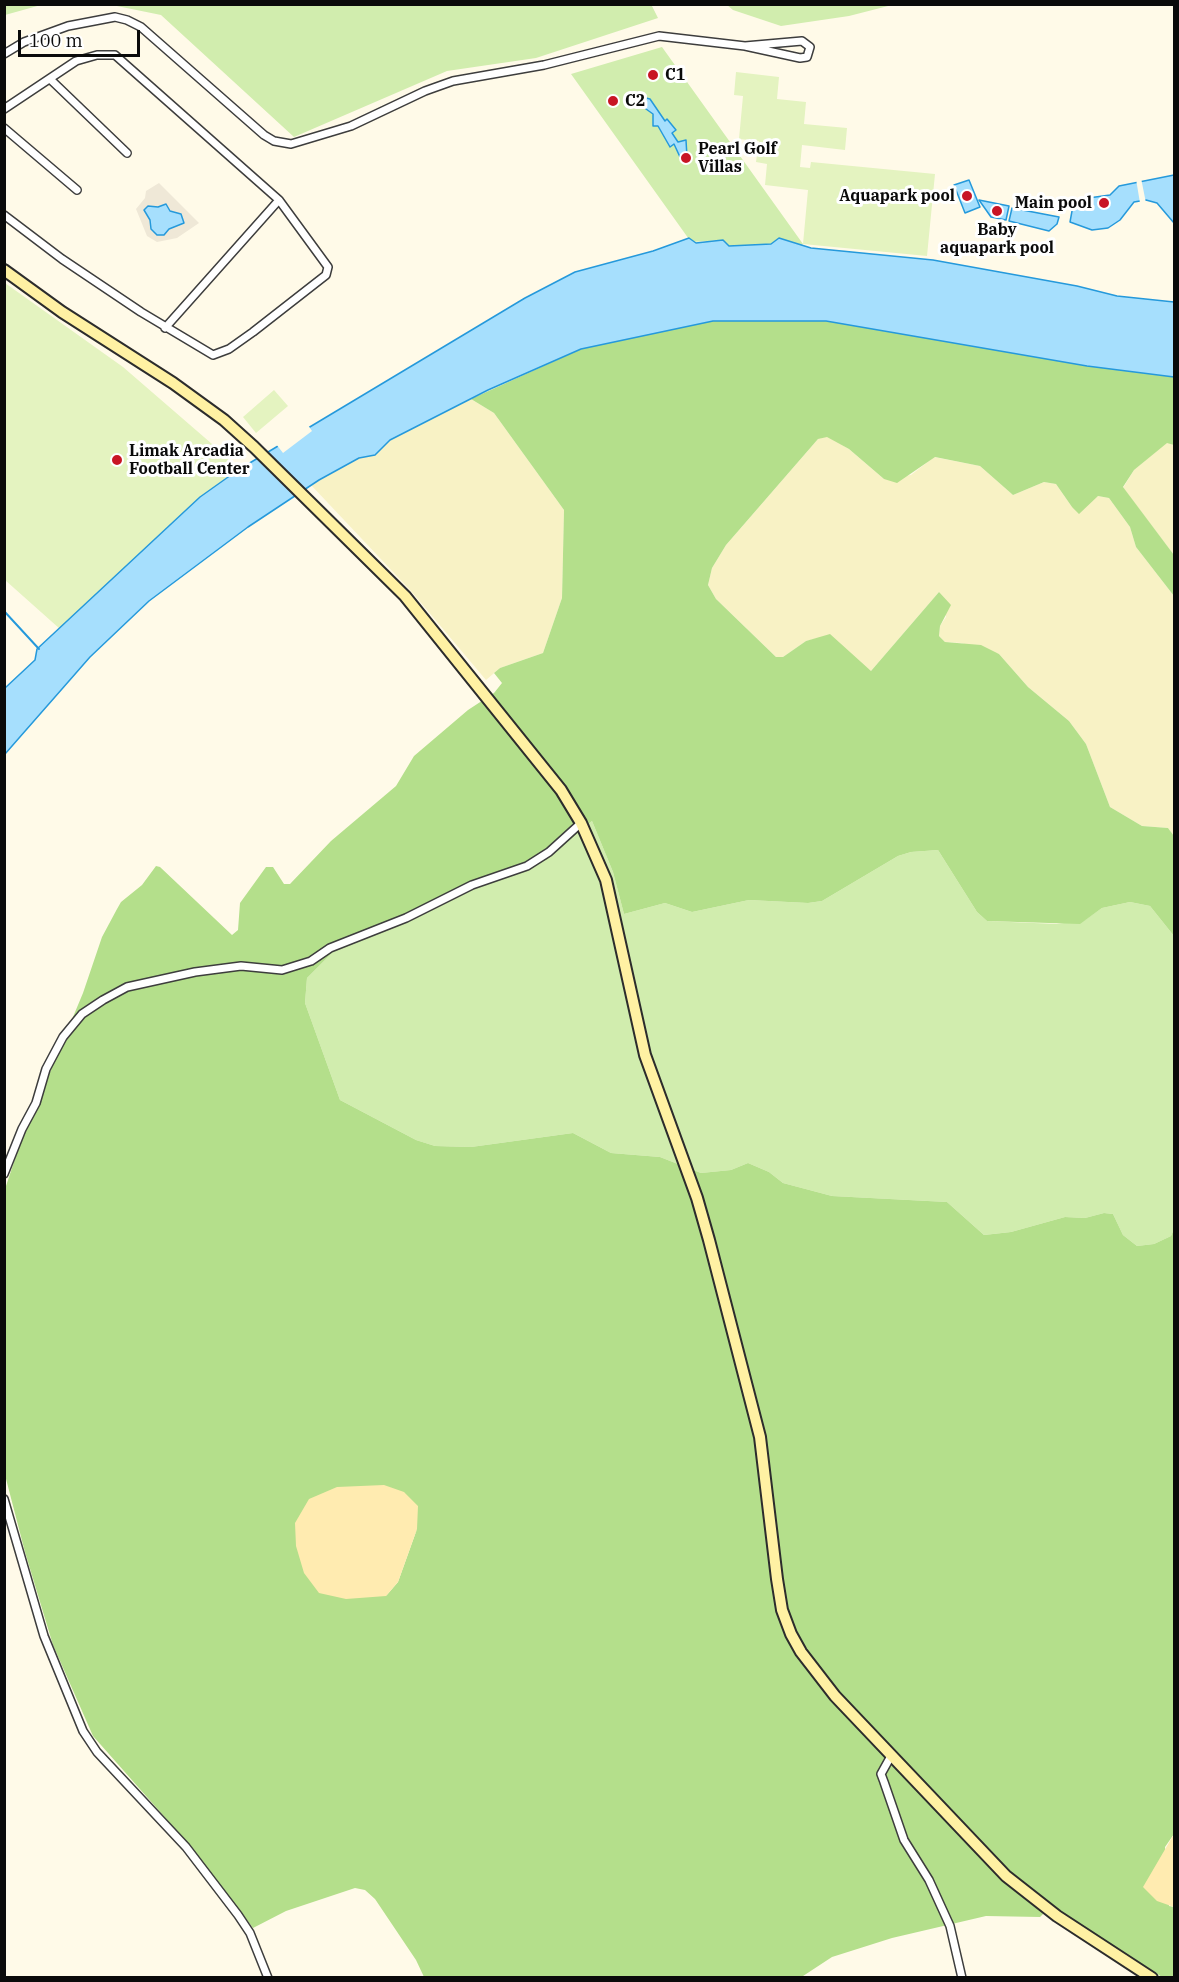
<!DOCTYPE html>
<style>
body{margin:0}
#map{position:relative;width:1179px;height:1982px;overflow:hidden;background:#fffae8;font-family:"IBM Plex Serif",serif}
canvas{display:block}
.frame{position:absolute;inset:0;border:6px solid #0a0a0a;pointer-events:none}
.scale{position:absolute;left:18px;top:30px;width:122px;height:27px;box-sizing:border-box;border:3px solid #0a0a0a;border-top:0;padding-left:8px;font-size:18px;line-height:21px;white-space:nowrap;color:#0a0a0a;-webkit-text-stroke:4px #fff;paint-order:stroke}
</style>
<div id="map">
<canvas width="1179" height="1982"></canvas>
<div class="frame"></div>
<div class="scale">100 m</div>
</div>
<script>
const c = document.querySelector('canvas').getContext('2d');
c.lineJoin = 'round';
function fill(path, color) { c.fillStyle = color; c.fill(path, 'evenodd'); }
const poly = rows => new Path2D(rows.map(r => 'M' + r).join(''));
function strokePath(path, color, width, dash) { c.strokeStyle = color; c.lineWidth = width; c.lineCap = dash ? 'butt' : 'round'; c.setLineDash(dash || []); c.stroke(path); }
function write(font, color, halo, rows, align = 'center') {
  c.font = font + ' "IBM Plex Serif",serif'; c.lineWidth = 6; c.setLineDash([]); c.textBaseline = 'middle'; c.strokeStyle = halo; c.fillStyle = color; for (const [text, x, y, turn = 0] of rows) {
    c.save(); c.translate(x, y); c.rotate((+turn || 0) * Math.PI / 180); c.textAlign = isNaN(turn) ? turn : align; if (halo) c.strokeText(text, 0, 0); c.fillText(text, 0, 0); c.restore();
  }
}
fill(poly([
 [471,399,494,413,564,510,562,598,543,653,500,668,486,680,411,591,311,485,359,458,375,455,390,440],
 [827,436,849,449,884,479,911,475,934,457,980,466,1013,495,1044,482,1056,484,1072,507,1098,496,1109,498,1130,527,1136,547,1174,596,1174,836,1168,828,1142,826,1110,807,1086,744,1069,721,1028,687,999,654,961,643,945,642,939,636,940,626,946,617,939,592,871,671,823,637,806,641,783,657,776,657,716,599,708,585,712,568,726,545,818,439],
 [1167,442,1174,445,1174,555,1123,488,1134,470]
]), '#f8f2c5');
fill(poly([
 [5,4,41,4,41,5,5,15],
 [651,4,658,18,536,58,447,71,294,137,161,15,112,5],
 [727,5,892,5,849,16,781,26,733,10],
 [662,47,803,244,801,246,779,238,771,244,729,246,723,240,691,242,571,74],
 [592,821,613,872,624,914,665,903,692,912,749,900,808,903,822,901,898,856,911,852,938,850,977,912,987,921,1057,924,1085,920,1102,908,1130,902,1150,906,1174,936,1174,1229,1171,1236,1154,1244,1137,1246,1123,1235,1113,1214,1104,1213,1085,1218,1065,1217,1011,1232,984,1235,947,1202,832,1196,783,1183,769,1172,748,1163,731,1170,701,1173,660,1157,611,1153,573,1133,471,1147,435,1146,416,1140,340,1100,305,1003,307,978,337,948,468,890,547,860]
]), '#d1edae');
fill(poly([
 [713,321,826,321,1087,366,1174,377,1174,445,1167,443,1134,470,1123,487,1174,555,1174,596,1136,547,1130,527,1109,498,1098,496,1079,514,1072,507,1056,484,1044,482,1013,495,980,466,935,457,897,483,884,479,849,449,827,437,818,439,726,545,712,568,708,585,716,599,776,657,783,657,806,641,830,634,871,671,939,592,951,605,940,626,939,636,945,642,981,645,999,654,1028,687,1069,721,1086,744,1110,807,1142,826,1168,828,1174,836,1174,936,1150,906,1130,902,1102,908,1080,924,987,921,977,912,938,850,911,852,898,856,822,901,808,903,749,900,692,912,665,903,624,914,613,872,592,821,547,860,468,890,395,927,337,948,307,978,305,1003,340,1100,416,1140,435,1146,471,1147,573,1133,611,1153,660,1157,701,1173,731,1170,748,1163,769,1172,783,1183,832,1196,947,1202,984,1235,1011,1232,1065,1217,1085,1218,1104,1213,1113,1214,1123,1235,1137,1246,1154,1244,1171,1236,1174,1229,1174,1834,1165,1847,1169,1906,1174,1907,1174,1977,1162,1977,1050,1907,1040,1917,986,1916,892,1938,832,1957,800,1978,424,1977,416,1960,375,1899,365,1890,355,1888,286,1911,253,1928,192,1848,93,1736,53,1645,25,1552,5,1475,4,1192,20,1144,83,993,102,937,117,909,121,902,142,885,156,866,160,867,232,935,238,930,240,903,266,867,273,867,284,884,290,884,331,841,396,786,414,756,468,710,494,693,502,683,494,673,500,668,543,653,562,598,564,510,494,413,471,399,581,349],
 [417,1529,398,1582,386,1596]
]), '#b4df8b');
fill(poly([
 [384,1485,404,1492,418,1506,417,1529,398,1582,386,1596,346,1599,319,1593,304,1573,296,1546,295,1523,309,1499,337,1487],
 [1174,1834,1174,1907,1157,1901,1143,1887]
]), '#ffebb0');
fill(poly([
 [736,72,779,77,777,99,806,102,804,124,847,128,845,150,802,145,800,167,810,168,811,162,935,174,927,256,803,244,808,190,765,185,767,164,756,162,759,141,739,139,743,96,734,95],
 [5,283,123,367,219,450,238,470,200,497,60,629,5,580],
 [274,390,288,406,256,433,243,417]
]), '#e4f3c0');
fill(poly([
 [159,183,199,223,177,238,157,242,147,236,136,209,145,198,146,191]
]), '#efe8d7');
const water = poly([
 [642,97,650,99,665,121,667,119,676,130,672,133,678,142,686,140,687,157,680,157,674,144,670,147,658,126,653,126,653,114,639,104,642,97],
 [1174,175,1174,223,1157,203,1146,200,1134,202,1120,220,1108,228,1092,230,1070,222,1074,200,1110,195,1119,186,1174,175],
 [969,180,980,207,965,213,954,185,969,180],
 [979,200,1009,206,1006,220,991,217,979,200],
 [166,204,170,211,181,214,184,223,169,229,164,235,157,235,151,229,150,220,144,210,148,206,158,207,166,204],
 [1012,208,1059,217,1057,224,1049,231,1009,221,1012,208],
 [689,238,696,243,723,240,729,246,771,244,779,238,811,248,933,260,1077,286,1117,296,1174,302,1174,377,1087,366,826,321,713,321,581,349,488,390,390,440,375,455,359,458,319,480,248,527,149,601,90,657,5,754,5,688,35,660,37,649,200,497,238,470,525,298,575,272,653,251,689,238]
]);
fill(water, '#a6dffd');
strokePath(water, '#2599db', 1.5);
fill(poly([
 [1141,178,1146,203,1140,203,1136,179],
 [308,425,312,431,283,453,276,444]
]), '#fffae8');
strokePath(poly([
 [4,611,39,649]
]), '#2599db', 2);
const street = poly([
 [4,54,24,42,68,26,115,17,127,20,141,27,264,135,274,141,291,144,351,126,425,91,453,81,544,65,659,36,745,46,800,58,807,57,810,47,802,41,745,46],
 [50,79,127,153],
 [4,109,76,61,97,55,115,55,279,200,328,267,326,275,253,332,229,349,213,355,141,312,62,259,4,215],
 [4,128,77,190],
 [165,328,279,200],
 [4,1174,22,1129,36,1103,46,1069,63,1037,82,1014,103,1000,127,987,195,972,241,966,282,970,311,961,330,948,406,918,472,885,527,866,549,852,581,823],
 [4,1499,44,1636,83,1731,97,1752,186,1847,238,1915,250,1933,268,1978],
 [891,1756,881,1774,884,1782,904,1840,929,1880,950,1926,962,1978]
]);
const secondary = poly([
 [4,270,62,312,173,383,224,420,254,447,405,596,561,790,581,823,606,880,645,1055,697,1198,709,1240,760,1437,777,1579,782,1610,791,1634,801,1652,835,1696,1006,1876,1057,1916,1152,1978]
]);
strokePath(street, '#3d3d3d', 10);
strokePath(secondary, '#2c2c2c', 14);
strokePath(street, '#fff', 7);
strokePath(secondary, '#fff1a3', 10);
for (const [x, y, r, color] of [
 [653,75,6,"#c81524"],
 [613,101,6,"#c81524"],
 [686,158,6,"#c81524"],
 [967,196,6,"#c81524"],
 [1104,203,6,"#c81524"],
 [997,211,6,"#c81524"],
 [117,460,6,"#c81524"]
]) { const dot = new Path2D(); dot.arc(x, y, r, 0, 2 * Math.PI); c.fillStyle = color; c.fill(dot); strokePath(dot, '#fff', 2); }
write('bold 16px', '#0a0a0a', '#fff', [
 ["C1",665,75],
 ["C2",625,101],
 ["Pearl Golf",698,149],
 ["Villas",698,167],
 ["Aquapark pool",955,196,"right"],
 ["Main pool",1092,203,"right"],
 ["Baby",997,230,"center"],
 ["aquapark pool",997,248,"center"],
 ["Limak Arcadia",129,451],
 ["Football Center",129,469]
], 'left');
</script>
